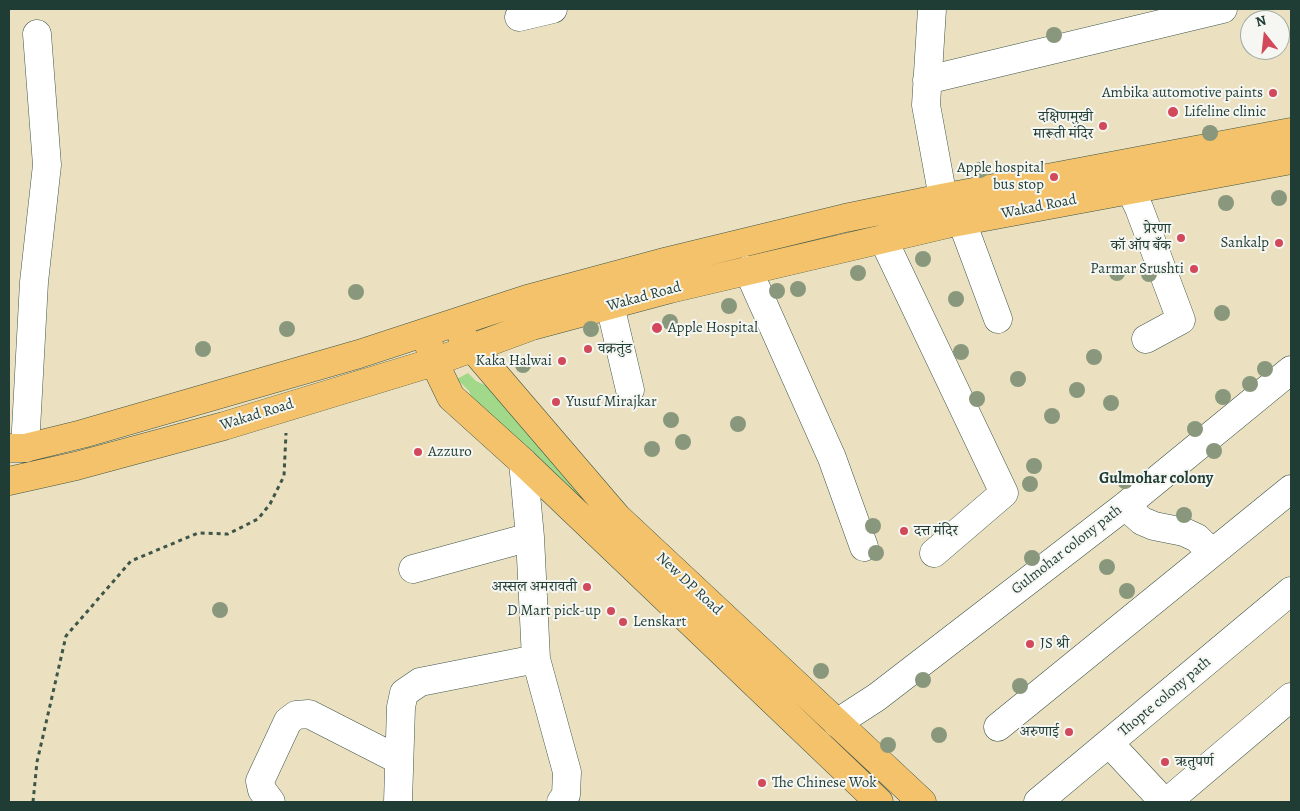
<!DOCTYPE html>
<meta charset="utf-8">
<style>
body{margin:0}
#map{position:relative;width:1300px;height:811px;overflow:hidden;background:#ebe1c0;font-family:Alegreya,serif}
canvas{display:block}
.frame{position:absolute;inset:0;border:10px solid #1f3d34;pointer-events:none}
.north{position:absolute;left:1240px;top:10px;width:50px;height:50px;box-sizing:border-box;background:#f6f6f2;border:1px solid #a0aca6;border-radius:50%;rotate:344deg;font-size:14px;font-weight:700;line-height:20px;text-align:center;color:#1f3d34}
.north::after{content:'';display:block;margin:auto;width:18px;height:22px;background:#d1495b;clip-path:polygon(50% 0,100% 100%,50% 72%,0 100%)}
</style>
<div id="map">
<canvas width="1300" height="811"></canvas>
<div class="frame"></div>
<div class="north">N</div>
</div>
<script>
const c = document.querySelector('canvas').getContext('2d');
c.lineJoin = 'round';
function fill(path, color) { c.fillStyle = color; c.fill(path, 'evenodd'); }
const poly = rows => new Path2D(rows.map(r => 'M' + r).join(''));
function strokePath(path, color, width, dash) { c.strokeStyle = color; c.lineWidth = width; c.lineCap = dash ? 'butt' : 'round'; c.setLineDash(dash || []); c.stroke(path); }
function write(font, color, halo, rows, align = 'center') {
  c.font = font + ' Alegreya,"Noto Serif Devanagari",serif'; c.lineWidth = 4; c.setLineDash([]); c.textBaseline = 'middle'; c.strokeStyle = halo; c.fillStyle = color; for (const [text, x, y, turn = 0] of rows) {
    c.save(); c.translate(x, y); c.rotate((+turn || 0) * Math.PI / 180); c.textAlign = isNaN(turn) ? turn : align; if (halo) c.strokeText(text, 0, 0); c.fillText(text, 0, 0); c.restore();
  }
}
fill(poly([
 [468,373,476,381,502,393,585,493,577,504,475,405,469,391,457,379]
]), '#a2d889');
const minor = poly([
 [932,9,926,105,947,220],
 [519,17,553,9],
 [927,80,1223,9],
 [1130,189,1139,208,1181,320,1146,339],
 [962,222,998,319],
 [883,239,1004,493,934,553],
 [748,270,832,458,864,547],
 [610,305,630,390],
 [25,448,34,282,47,165,37,34],
 [523,462,530,537,536,659,567,772,566,795,561,802],
 [1125,506,1142,521,1154,526,1184,532,1197,538,1211,552],
 [413,569,530,537],
 [837,723,877,697,1125,506,1291,370],
 [998,727,1291,489],
 [1110,744,1164,802],
 [271,802,262,790,260,781,288,721,296,715,309,714,399,760],
 [398,802,401,707,404,693,420,682,536,659],
 [1038,802,1291,591],
 [1167,802,1291,697]
]);
const major = poly([
 [462,336,617,517,922,802],
 [429,345,434,362,451,397,523,462,879,802],
 [9,448,25,448,82,434,359,354,527,299,668,261,845,218,942,198,1291,132],
 [9,481,76,466,224,426,434,362,532,326,670,289,947,224,1291,160]
]);
strokePath(minor, '#3e5649', 29);
strokePath(major, '#3e5649', 29);
strokePath(poly([
 [33,802,37,762,66,636,131,561,198,533,228,534,258,519,270,504,284,476,286,433]
]), '#3e5649', 3, [4, 4]);
strokePath(minor, '#fff', 28);
strokePath(major, '#f4c26a', 28);
c.fillStyle = '#89987c';
for (const [x, y] of [
 [1054,35],
 [1210,133],
 [980,170],
 [1279,198],
 [1226,203],
 [923,259],
 [858,273],
 [1117,273],
 [1149,274],
 [798,289],
 [777,291],
 [356,292],
 [956,299],
 [729,306],
 [1222,313],
 [670,322],
 [287,329],
 [591,329],
 [203,349],
 [961,352],
 [1094,357],
 [523,365],
 [1265,369],
 [1018,379],
 [1250,384],
 [1077,390],
 [1223,397],
 [977,399],
 [1111,403],
 [1052,416],
 [671,420],
 [738,424],
 [1195,429],
 [683,442],
 [652,449],
 [1214,451],
 [1034,466],
 [1125,481],
 [1030,484],
 [1184,515],
 [873,526],
 [876,553],
 [1032,558],
 [1107,567],
 [1127,591],
 [220,610],
 [821,671],
 [923,680],
 [1020,686],
 [939,735],
 [888,745]
]) { c.beginPath(); c.arc(x, y, 8, 0, 2 * Math.PI); c.fill(); }
for (const [x, y, r, color] of [
 [1273,93,5,"#d1495b"],
 [1173,112,6,"#d1495b"],
 [1103,126,5,"#d1495b"],
 [1054,177,5,"#d1495b"],
 [1181,238,5,"#d1495b"],
 [1279,243,5,"#d1495b"],
 [1194,269,5,"#d1495b"],
 [657,328,6,"#d1495b"],
 [588,349,5,"#d1495b"],
 [562,361,5,"#d1495b"],
 [556,402,5,"#d1495b"],
 [418,452,5,"#d1495b"],
 [904,531,5,"#d1495b"],
 [587,587,5,"#d1495b"],
 [611,611,5,"#d1495b"],
 [623,622,5,"#d1495b"],
 [1030,644,5,"#d1495b"],
 [1069,732,5,"#d1495b"],
 [1165,762,5,"#d1495b"],
 [762,783,5,"#d1495b"]
]) { const dot = new Path2D(); dot.arc(x, y, r, 0, 2 * Math.PI); c.fillStyle = color; c.fill(dot); strokePath(dot, '#f6f6f2', 2); }
write('15px', '#1f3d34', '#f6f6f2', [
 ["Ambika automotive paints",1263,93],
 ["Lifeline clinic",1184,112,"left"],
 ["दक्षिणमुखी",1093,117],
 ["मारूती मंदिर",1093,134],
 ["Apple hospital",1044,168],
 ["bus stop",1044,185],
 ["प्रेरणा",1171,229],
 ["कॉ ऑप बँक",1171,246],
 ["Sankalp",1269,243],
 ["Parmar Srushti",1184,269],
 ["Apple Hospital",668,328,"left"],
 ["वक्रतुंड",598,349,"left"],
 ["Kaka Halwai",552,361],
 ["Yusuf Mirajkar",566,402,"left"],
 ["Azzuro",428,452,"left"],
 ["दत्त मंदिर",914,531,"left"],
 ["अस्सल अमरावती",577,587],
 ["D Mart pick-up",601,611],
 ["Lenskart",633,622,"left"],
 ["JS श्री",1040,644,"left"],
 ["अरुणाई",1059,732],
 ["ऋतुपर्ण",1175,762,"left"],
 ["The Chinese Wok",772,783,"left"]
], 'right');
write('15px', '#1f3d34', '#f6f6f2', [
 ["Wakad Road",1039,207,-11],
 ["Wakad Road",644,297,-15],
 ["Wakad Road",257,415,-17],
 ["Gulmohar colony path",1067,550,-38],
 ["New DP Road",689,584,43],
 ["Thopte colony path",1165,697,-40]
]);
write('bold 16px', '#1f3d34', '#f6f6f2', [
 ["Gulmohar colony",1156,479]
]);
</script>
